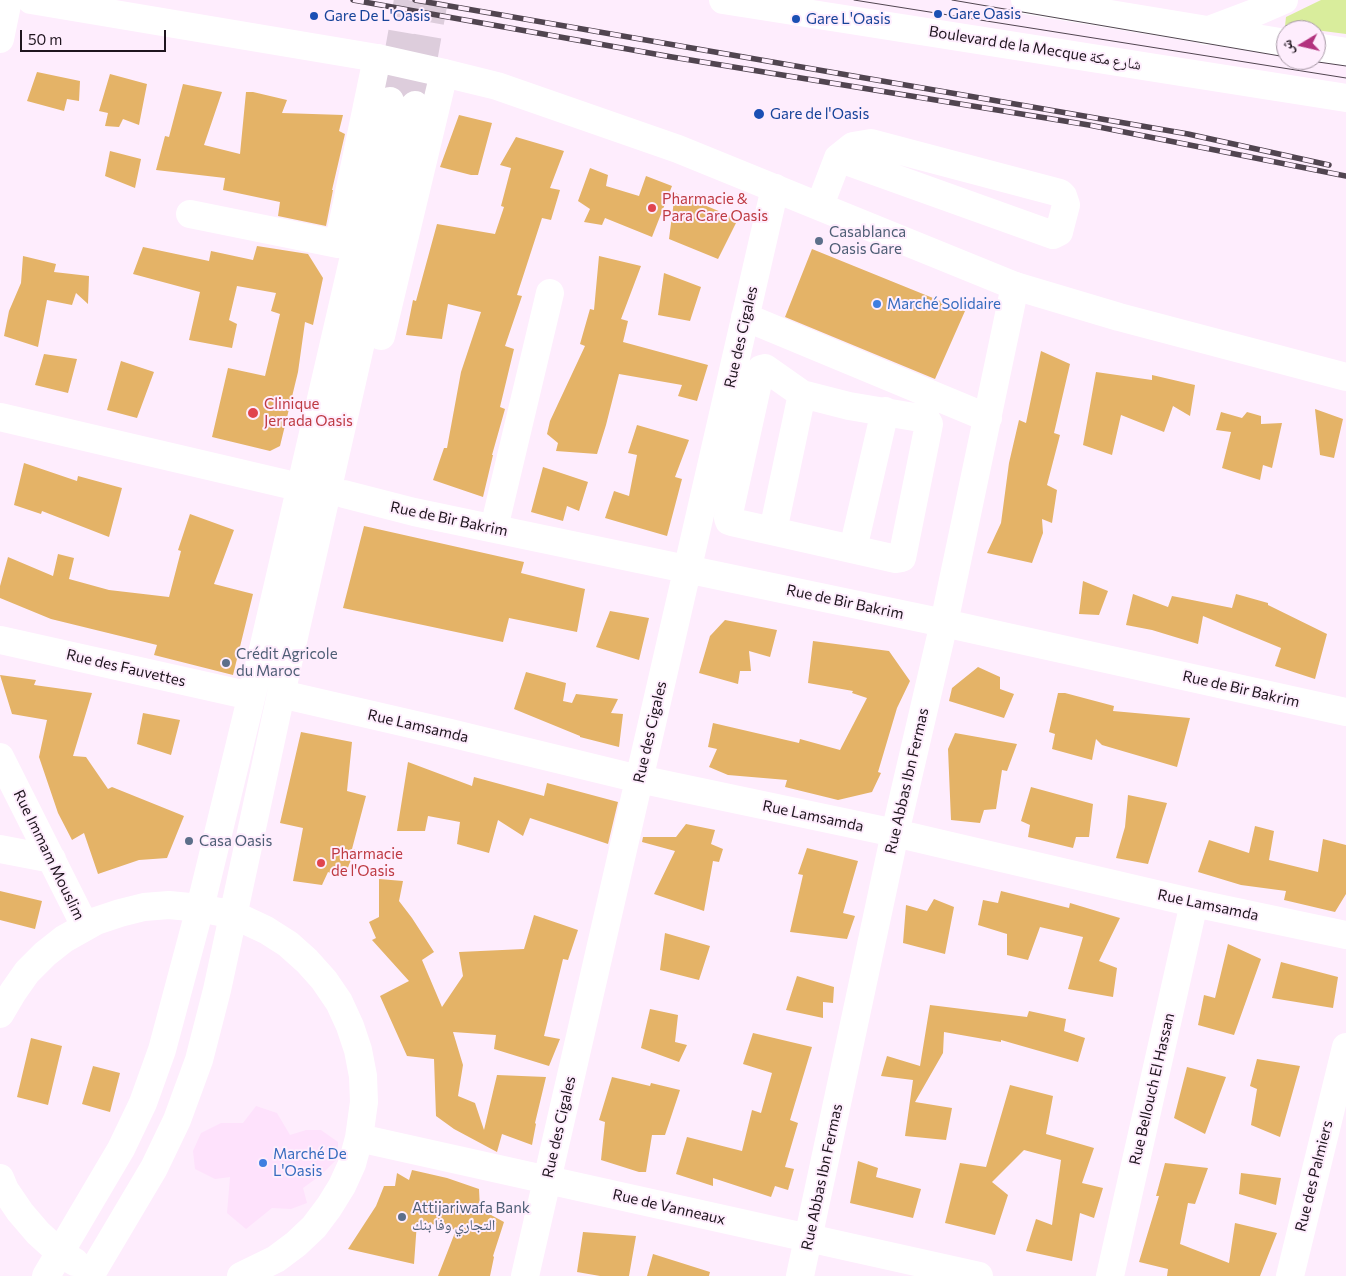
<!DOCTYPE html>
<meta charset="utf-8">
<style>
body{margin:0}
#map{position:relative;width:1346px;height:1276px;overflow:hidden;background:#feedfd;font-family:Commissioner,"Noto Naskh Arabic",sans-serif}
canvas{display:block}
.north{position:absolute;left:1276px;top:20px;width:50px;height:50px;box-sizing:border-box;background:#feedfd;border:1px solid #a597a4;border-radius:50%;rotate:261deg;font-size:14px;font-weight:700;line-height:20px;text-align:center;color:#1f151e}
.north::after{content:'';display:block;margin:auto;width:18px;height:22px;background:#b2327e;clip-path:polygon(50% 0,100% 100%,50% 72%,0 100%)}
.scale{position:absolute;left:20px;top:30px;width:146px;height:22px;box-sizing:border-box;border:2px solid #1f151e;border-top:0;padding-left:6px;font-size:15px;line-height:18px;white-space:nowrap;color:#1f151e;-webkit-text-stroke:4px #feedfd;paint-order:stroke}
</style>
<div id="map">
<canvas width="1346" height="1276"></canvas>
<div class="north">ش</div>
<div class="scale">50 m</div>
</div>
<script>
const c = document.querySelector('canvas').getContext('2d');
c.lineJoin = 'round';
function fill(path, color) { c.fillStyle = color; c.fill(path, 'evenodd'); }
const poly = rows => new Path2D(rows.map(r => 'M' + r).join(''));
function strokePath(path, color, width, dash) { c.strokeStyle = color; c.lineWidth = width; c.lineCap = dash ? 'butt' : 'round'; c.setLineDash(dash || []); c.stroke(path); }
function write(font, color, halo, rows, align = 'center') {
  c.font = font + ' Commissioner,"Noto Naskh Arabic",sans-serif'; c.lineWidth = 4; c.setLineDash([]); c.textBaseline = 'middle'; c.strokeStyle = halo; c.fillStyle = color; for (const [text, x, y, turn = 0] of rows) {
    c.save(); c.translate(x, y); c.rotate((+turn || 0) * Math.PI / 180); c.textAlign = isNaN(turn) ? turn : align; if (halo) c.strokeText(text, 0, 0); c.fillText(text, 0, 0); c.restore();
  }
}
fill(poly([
 [256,1106,277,1113,290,1135,306,1130,321,1130,338,1142,338,1158,321,1175,303,1188,307,1203,291,1209,272,1208,246,1229,227,1213,230,1177,215,1179,195,1169,193,1151,201,1133,221,1123,243,1123]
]), '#fee2fc');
fill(poly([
 [1321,0,1346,0,1346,34,1285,26,1286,17]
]), '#d9ed9c');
fill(poly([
 [37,72,80,81,79,101,67,99,64,111,27,101],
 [110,74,147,84,139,125,123,119,119,127,105,126,108,113,99,111],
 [183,84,222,92,204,145,240,154,246,92,253,92,287,100,282,113,343,115,339,131,345,134,332,190,333,190,326,226,278,216,280,202,223,190,225,178,156,170,165,136,169,137],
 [459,115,492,123,478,175,471,175,440,167],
 [516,137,564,151,550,188,560,190,551,220,542,218,517,295,522,296,505,346,514,349,500,407,505,409,492,455,493,455,483,497,433,480,444,448,447,448,461,372,481,312,448,304,442,339,406,335,413,300,416,301,437,224,495,234,504,207,501,206,511,168,500,165],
 [110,151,141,159,135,188,105,176],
 [590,168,608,175,606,186,639,196,646,176,672,186,652,237,605,218,602,225,584,222,590,209,578,201],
 [675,193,738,219,718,259,669,239],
 [257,246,308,254,323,278,313,325,305,322,298,372,280,446,270,451,212,437,228,368,265,376,280,314,271,311,276,293,237,286,229,320,237,324,232,348,189,340,200,292,133,274,143,247,209,261,211,251,253,260],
 [812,249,965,311,935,379,785,317],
 [23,256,56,264,54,272,89,276,88,304,76,293,72,305,47,300,38,347,4,336,9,311,21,283],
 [599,256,641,266,621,319,628,321,623,342,708,365,697,401,678,396,682,385,619,374,606,425,597,454,556,451,558,443,547,434,550,421,585,346,580,344,590,309,594,310],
 [664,273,701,287,690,321,658,315],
 [1041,351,1070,364,1054,433,1060,435,1047,485,1057,490,1052,523,1042,519,1043,533,1032,563,987,553,1001,523,1009,463,1019,420,1026,423],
 [44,354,77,359,68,393,35,385],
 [121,361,154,372,137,418,107,410],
 [1096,372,1152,380,1152,375,1195,385,1190,416,1173,406,1164,432,1121,415,1112,455,1083,445],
 [1315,409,1343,419,1334,458,1320,455],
 [1221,412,1242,418,1247,412,1261,416,1261,424,1282,423,1272,468,1263,465,1260,480,1222,468,1231,432,1216,430],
 [637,425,689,440,675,477,682,479,667,536,605,518,614,491,629,496,637,455,628,453],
 [24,463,77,481,78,476,122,488,109,537,42,511,41,514,14,505],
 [543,467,588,482,579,511,567,506,563,521,531,512],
 [190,514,234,530,214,584,253,594,233,675,154,655,157,645,51,619,0,598,0,586,8,557,53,576,58,554,74,558,69,579,109,590,169,597,181,551,178,550],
 [364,526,524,562,521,573,585,589,577,632,509,618,503,642,343,608],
 [1083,581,1108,591,1099,615,1079,614],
 [1133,594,1168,607,1172,596,1232,608,1236,594,1268,603,1268,605,1327,634,1315,679,1275,666,1281,648,1203,616,1198,644,1152,630,1126,625],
 [610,611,649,618,639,660,596,647],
 [725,620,777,630,770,657,749,651,751,671,740,671,738,684,699,673,710,636],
 [813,641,889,651,910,681,897,708,878,772,881,773,872,792,838,800,785,787,787,780,728,775,709,767,717,749,708,747,713,723,799,743,800,739,840,750,867,698,852,693,853,691,808,683],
 [978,667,1000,677,1000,689,1014,694,1004,718,949,701,952,688],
 [526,672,566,683,563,701,572,703,576,694,618,699,611,713,623,714,619,747,580,737,580,736,514,709],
 [0,675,36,680,34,685,92,693,73,756,86,757,108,789,112,787,184,816,167,858,139,860,98,874,84,833,72,840,58,813,39,757,47,720,12,714],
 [1058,693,1065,693,1114,706,1113,711,1190,718,1177,767,1102,745,1096,739,1092,760,1052,749,1055,734,1049,732],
 [143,713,180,720,171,755,137,744],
 [301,732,352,742,347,791,366,796,352,849,355,849,344,878,328,872,322,885,293,881,303,828,280,823],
 [955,733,1017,744,1007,771,1002,770,996,809,984,810,980,823,951,820,948,749],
 [408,762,472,786,474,777,544,796,547,783,618,802,608,844,530,818,523,836,498,820,489,853,457,844,460,822,428,816,425,831,397,831],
 [1031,787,1093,804,1089,837,1076,837,1073,848,1028,837,1030,825,1021,821],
 [1128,795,1167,803,1148,864,1116,858,1125,827],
 [686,824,715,830,711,844,723,849,719,862,713,861,704,911,654,894,675,851,642,842,643,837,676,837],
 [1255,826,1274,831,1269,860,1318,872,1323,839,1346,845,1346,894,1335,912,1284,900,1286,891,1241,885,1198,872,1209,840,1249,853],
 [807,848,858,861,843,913,855,916,847,939,790,932,803,875,798,874],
 [379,879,403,881,399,901,412,918,434,952,422,960,442,1007,463,976,459,952,524,949,534,915,578,930,568,960,563,959,544,1036,560,1039,549,1066,494,1049,496,1035,453,1032,463,1065,458,1096,475,1103,484,1130,497,1075,546,1077,535,1123,536,1124,532,1145,502,1134,497,1152,454,1129,436,1116,434,1059,407,1056,380,996,409,981,372,940,376,938,369,922,379,917],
 [0,891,42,901,35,929,0,920],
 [1001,891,1069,908,1070,903,1120,918,1099,961,1117,968,1113,997,1068,989,1083,937,1040,927,1028,960,1007,955,1007,934,978,925,983,900,998,903],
 [934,899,954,907,945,954,903,943,906,905,927,911],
 [665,933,710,946,699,980,660,970],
 [1228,944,1261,959,1234,1035,1198,1025,1204,995,1215,998],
 [1281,962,1338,977,1333,1008,1272,998],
 [797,976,834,987,833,1003,823,1002,823,1018,786,1010],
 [930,1005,1027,1017,1029,1011,1066,1019,1064,1031,1085,1038,1078,1062,1001,1040,1001,1042,944,1032,943,1053,915,1102,952,1108,946,1140,905,1136,913,1080,881,1076,887,1056,920,1066],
 [650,1009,678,1015,675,1042,687,1045,679,1062,641,1048],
 [753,1033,812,1047,790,1120,798,1123,785,1167,794,1169,788,1190,775,1186,771,1197,713,1178,713,1186,676,1174,687,1137,742,1151,752,1110,761,1113,772,1073,743,1064],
 [31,1038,62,1046,48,1105,17,1097],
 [1257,1059,1300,1066,1280,1137,1251,1125,1257,1089,1250,1086],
 [93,1066,120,1073,110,1112,82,1104],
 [1187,1067,1226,1077,1205,1134,1174,1118],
 [612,1077,650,1086,651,1083,680,1090,665,1135,652,1135,646,1172,639,1172,601,1160,605,1122,599,1120],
 [1010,1085,1053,1096,1046,1134,1094,1148,1082,1183,1103,1188,1094,1218,1080,1213,1072,1261,1026,1251,1036,1219,1052,1225,1061,1160,1024,1150,992,1182,1008,1195,995,1235,945,1223,960,1163,986,1167],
 [858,1161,878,1168,876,1177,921,1189,913,1218,850,1203],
 [1165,1163,1208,1168,1195,1204,1188,1203,1180,1244,1229,1263,1235,1223,1277,1233,1260,1276,1167,1276,1168,1269,1139,1262,1159,1196,1156,1196],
 [412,1170,447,1178,479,1189,480,1209,504,1222,493,1256,494,1257,490,1276,438,1276,456,1230,438,1225,417,1222,414,1264,348,1249,376,1206,384,1186,395,1186,397,1173,409,1180],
 [1241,1173,1281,1178,1276,1205,1239,1194],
 [583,1232,636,1236,629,1276,600,1276,577,1272],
 [653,1254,710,1272,709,1276,647,1276]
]), '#e4b367');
strokePath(poly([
 [390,101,408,0],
 [415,105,434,0]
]), '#ddcddc', 28, [28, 14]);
strokePath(poly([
 [0,39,8,0],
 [820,205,838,158,853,146,871,143,1060,193,1063,196,1066,205,1060,228,1059,232,1053,235,838,158],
 [190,214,338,244],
 [341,231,377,58],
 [745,317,988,418],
 [381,336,444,73],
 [765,368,802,394,849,406,926,419,929,424,902,558,896,559,732,522,729,521,728,518,761,369,765,368],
 [0,417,286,484],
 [344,494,414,512,944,623,1346,712],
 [494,528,550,293],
 [773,531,802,394],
 [853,549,885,411],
 [0,640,251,696],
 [281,694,450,733,639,779,895,833,1194,903,1346,935],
 [0,757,85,926],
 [0,849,52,859],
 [0,1014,13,992,27,972,45,954,64,939,96,921,120,913,144,907,169,905,200,908,234,915,266,930,288,944,307,961,324,980,339,1002,350,1026,358,1050,363,1076,364,1102,359,1138,352,1164,342,1186,329,1207,314,1227,296,1244,276,1259,241,1276],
 [359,1138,979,1276],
 [0,1178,5,1190,20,1212,38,1233,60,1253,75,1262],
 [46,1276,121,1149,143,1103,162,1050,200,908,264,645,390,101],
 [90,1276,154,1168,177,1120,199,1060,217,990,281,694,415,105],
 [525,1276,775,188],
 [800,1276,895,833,944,623,1015,286],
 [1110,1276,1194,903],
 [1290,1276,1346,1047]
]), '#fff', 28);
strokePath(poly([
 [31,0,377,58,444,73,497,86,678,149,1015,286,1119,317,1346,377],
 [723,0,1346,98],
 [1025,0,1286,43],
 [1316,47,1346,52]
]), '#fff', 28);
strokePath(poly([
 [1206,31,1254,13,1284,0]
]), '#fff', 28);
strokePath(poly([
 [854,0,1346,78],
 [952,0,1286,57],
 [1304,60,1346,66]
]), '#514550', 1);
const rail = poly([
 [353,0,672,57,1089,125,1346,176],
 [415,0,1188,134,1329,165]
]);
strokePath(rail, '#514550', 5.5);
strokePath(rail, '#feedfd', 4, [11]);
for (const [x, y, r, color] of [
 [938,14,5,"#1a4fb4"],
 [314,16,5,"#1a4fb4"],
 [796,19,5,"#1a4fb4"],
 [759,114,6,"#1a4fb4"],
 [652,208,5,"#e0444e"],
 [819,241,5,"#5c6f8a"],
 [877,304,5,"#3f7fe0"],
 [253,413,6,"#e0444e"],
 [226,663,5,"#5c6f8a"],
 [189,841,5,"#5c6f8a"],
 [321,863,5,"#e0444e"],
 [263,1163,5,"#3f7fe0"],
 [402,1217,5,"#5c6f8a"]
]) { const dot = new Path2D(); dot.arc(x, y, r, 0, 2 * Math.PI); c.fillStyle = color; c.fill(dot); strokePath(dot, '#feedfd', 2); }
write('15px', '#164399', '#feedfd', [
 ["Gare Oasis",948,14],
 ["Gare De L'Oasis",324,16],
 ["Gare L'Oasis",806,19],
 ["Gare de l'Oasis",770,114]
], 'left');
write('15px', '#1f151e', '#feedfd', [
 ["Boulevard de la Mecque شارع مكة",1035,48,9],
 ["Rue des Cigales",741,337,-77],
 ["Rue de Bir Bakrim",449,519,12],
 ["Rue de Bir Bakrim",845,602,12],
 ["Rue des Fauvettes",126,668,13],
 ["Rue de Bir Bakrim",1241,689,13],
 ["Rue Lamsamda",418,726,13],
 ["Rue des Cigales",650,732,-77],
 ["Rue Abbas Ibn Fermas",907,781,-77],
 ["Rue Lamsamda",813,816,12],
 ["Rue Immam Mouslim",49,855,64],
 ["Rue Lamsamda",1208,905,12],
 ["Rue Bellouch El Hassan",1152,1089,-77],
 ["Rue des Cigales",559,1127,-77],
 ["Rue des Palmiers",1314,1176,-76],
 ["Rue Abbas Ibn Fermas",822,1177,-78],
 ["Rue de Vanneaux",669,1207,13]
]);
write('15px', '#be3a42', '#feedfd', [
 ["Pharmacie &",662,199],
 ["Para Care Oasis",662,216],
 ["Clinique",264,404],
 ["Jerrada Oasis",264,421],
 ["Pharmacie",331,854],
 ["de l'Oasis",331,871]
], 'left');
write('15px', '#4e5e75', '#feedfd', [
 ["Casablanca",829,232],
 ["Oasis Gare",829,249],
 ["Crédit Agricole",236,654],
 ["du Maroc",236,671],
 ["Casa Oasis",199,841],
 ["Attijariwafa Bank",412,1208],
 ["التجاري وفا بنك",412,1225]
], 'left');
write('15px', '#366cbe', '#feedfd', [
 ["Marché Solidaire",887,304],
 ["Marché De",273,1154],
 ["L'Oasis",273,1171]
], 'left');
</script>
